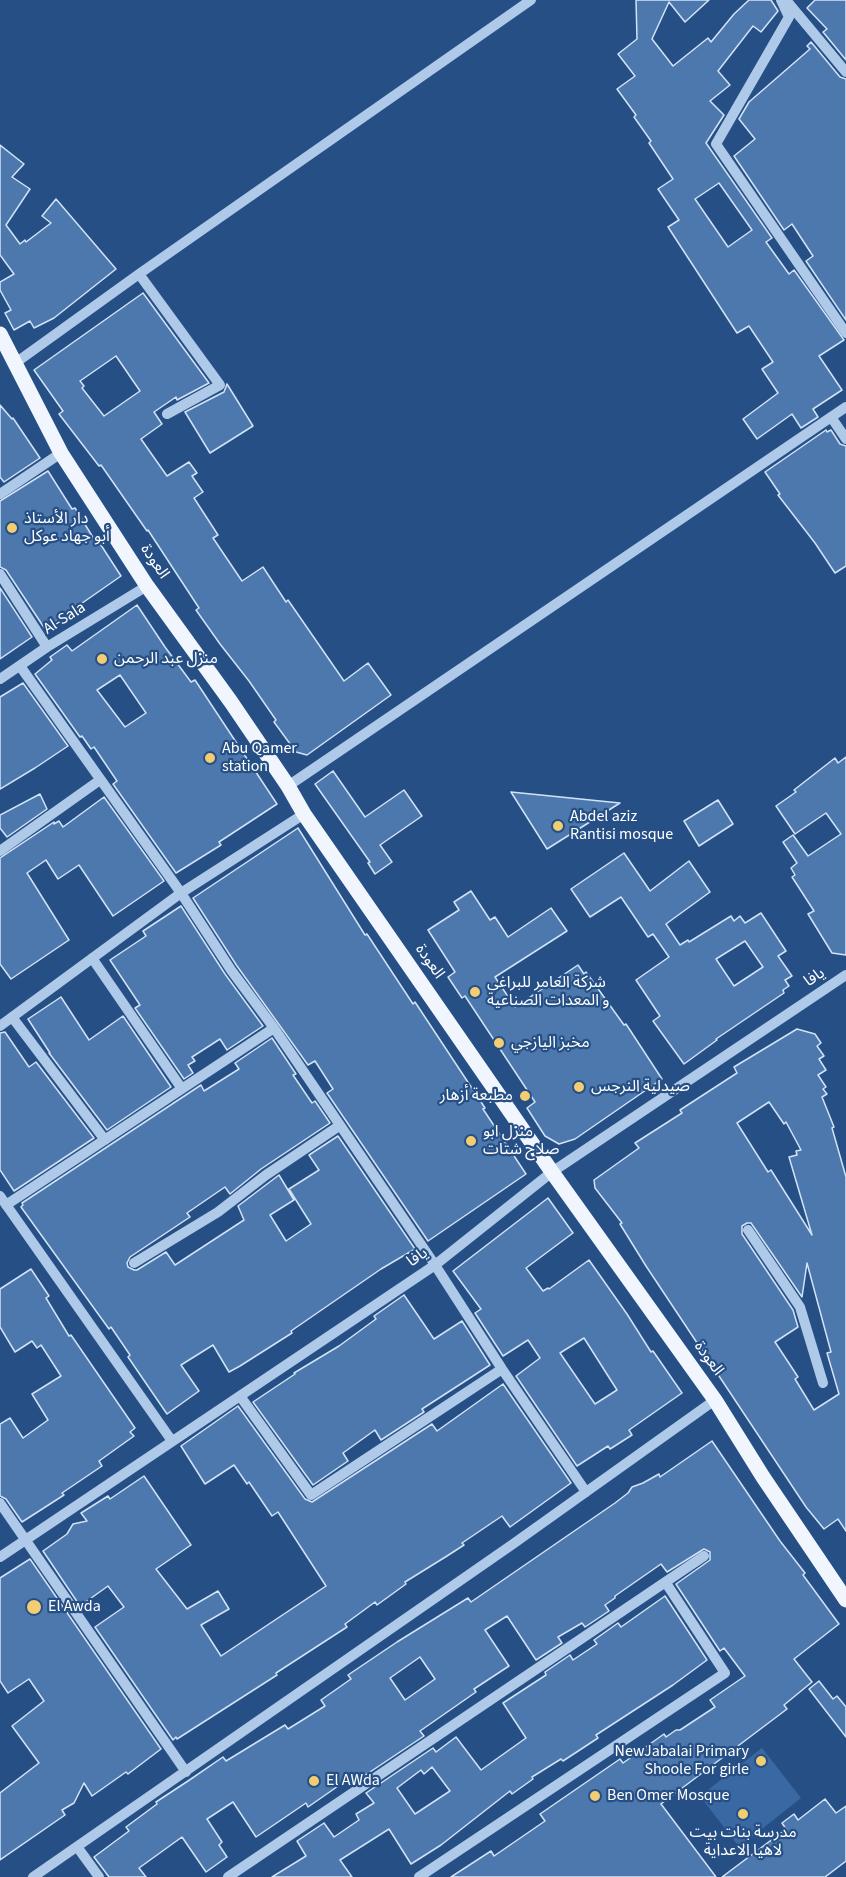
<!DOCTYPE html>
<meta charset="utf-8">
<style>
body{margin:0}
canvas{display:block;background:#254f85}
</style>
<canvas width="846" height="1877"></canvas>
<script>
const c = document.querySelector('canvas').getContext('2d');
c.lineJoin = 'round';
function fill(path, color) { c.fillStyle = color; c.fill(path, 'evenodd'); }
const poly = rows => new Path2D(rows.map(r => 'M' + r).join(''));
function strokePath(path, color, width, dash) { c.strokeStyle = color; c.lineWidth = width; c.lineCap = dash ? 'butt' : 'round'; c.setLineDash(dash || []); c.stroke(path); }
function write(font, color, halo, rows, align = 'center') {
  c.font = font + ' "Source Sans 3","Noto Sans Arabic",sans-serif'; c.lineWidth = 4.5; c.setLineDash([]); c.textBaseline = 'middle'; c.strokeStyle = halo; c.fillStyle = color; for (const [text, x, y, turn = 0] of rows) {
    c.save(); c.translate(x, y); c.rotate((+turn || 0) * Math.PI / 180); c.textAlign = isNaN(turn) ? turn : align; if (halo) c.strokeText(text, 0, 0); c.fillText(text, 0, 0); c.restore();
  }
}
fill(poly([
 [762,1748,801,1798,739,1847,700,1796]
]), '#3968a2');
const building = poly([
 [636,0,709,0,685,22,669,2,652,39,673,66,708,38,711,42,734,14,749,0,771,0,778,11,761,32,753,26,718,71,730,85,710,101,724,115,706,143,772,238,766,242,789,274,794,270,844,340,819,356,842,390,813,409,818,417,801,428,792,414,757,439,743,419,778,393,762,369,773,362,749,326,737,333,668,227,679,220,658,189,673,179,649,143,651,141,634,117,636,115,617,89,635,76,618,54,637,39,636,0],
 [719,183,752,230,728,247,695,199,719,183],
 [815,0,846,0,846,60,823,32,827,29,807,8,815,0],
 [811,42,840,77,846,79,846,320,806,261,813,256,792,224,784,230,734,156,755,139,739,119,749,102,810,49,807,46,811,42],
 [0,145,24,164,12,177,30,189,6,225,20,244,25,240,26,242,51,223,42,216,56,199,116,269,54,318,34,328,30,321,14,330,5,313,11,310,0,290,0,282,14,274,0,255,0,145],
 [143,293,209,383,177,400,176,397,154,412,162,424,141,439,167,476,189,462,197,473,192,476,203,492,194,498,218,535,213,538,242,581,263,567,286,602,288,600,344,681,368,663,391,695,307,755,296,752,274,722,276,720,249,681,220,644,196,610,199,608,148,530,147,531,101,465,99,466,59,414,63,411,34,370,143,293],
 [116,356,140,391,104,416,82,388,84,386,80,381,116,356],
 [227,384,253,426,210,453,185,412,224,392,227,384],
 [0,405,12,419,13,418,40,458,4,482,0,477,0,405],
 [826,430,827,432,831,430,840,444,846,446,846,566,835,573,815,543,778,495,780,494,765,472,826,430],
 [48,471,72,509,75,508,97,544,99,542,121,576,45,629,6,570,0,567,0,501,48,471],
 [0,588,32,637,0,659,0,588],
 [137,605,165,647,191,682,195,680,277,804,219,842,221,845,176,873,113,784,117,781,94,747,91,749,82,736,80,737,35,674,52,660,50,657,67,645,72,651,137,605],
 [120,675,146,713,125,727,97,690,120,675],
 [23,683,68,746,35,768,0,789,0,697,23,683],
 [846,757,846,955,832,953,808,914,814,911,792,877,795,875,791,868,797,863,783,842,793,835,808,856,841,834,826,813,795,834,776,806,796,792,794,790,835,758,838,763,846,757],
 [333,771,365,817,404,790,422,816,380,845,392,862,375,874,368,863,370,862,315,784,333,771],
 [511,792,620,803,547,849,511,792],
 [40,794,47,809,7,837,0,828,0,815,40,794],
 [104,797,164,881,113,916,79,865,58,879,46,860,27,873,69,940,11,979,0,964,0,858,54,822,54,824,59,821,63,827,104,797],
 [718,800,733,824,699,846,684,821,718,800],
 [298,828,365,935,367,934,413,1004,415,1002,485,1108,483,1109,526,1174,428,1241,327,1093,333,1089,315,1061,308,1065,237,966,193,898,298,828],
 [624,853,650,891,689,861,710,892,666,924,680,945,688,940,689,942,731,916,734,921,740,916,745,923,761,913,786,951,778,956,792,976,785,980,789,986,783,990,784,993,716,1039,717,1040,684,1064,653,1021,660,1016,636,980,669,957,653,934,648,937,621,897,590,917,571,889,624,853],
 [745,941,763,967,734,986,716,959,745,941],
 [471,891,490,920,495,917,508,937,551,908,567,931,495,977,515,1007,578,965,584,974,586,972,624,1025,626,1024,662,1079,575,1139,559,1144,545,1136,527,1108,535,1102,465,996,462,998,448,977,455,972,428,930,459,910,454,902,471,891],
 [181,906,225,974,263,1026,227,1050,220,1039,192,1057,195,1061,188,1065,193,1073,184,1079,135,1008,140,1005,110,960,146,936,143,931,181,906],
 [61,997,89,1040,123,1016,171,1087,107,1130,49,1053,50,1053,28,1019,61,997],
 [797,1029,815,1034,821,1043,817,1046,824,1056,819,1059,826,1070,818,1075,826,1087,823,1089,827,1094,822,1097,834,1127,832,1128,846,1177,846,1531,838,1519,824,1529,806,1507,646,1266,620,1224,622,1223,595,1188,594,1180,639,1148,635,1143,682,1113,680,1110,737,1073,734,1067,797,1029],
 [769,1102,784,1124,786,1122,801,1150,796,1151,797,1155,789,1157,812,1235,771,1170,768,1172,737,1123,769,1102],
 [751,1223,802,1297,807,1263,831,1352,827,1353,839,1394,814,1410,795,1379,798,1377,775,1342,798,1327,793,1310,742,1234,742,1226,747,1223,751,1223],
 [5,1032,29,1067,36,1062,94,1138,14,1191,0,1170,0,1033,5,1032],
 [272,1038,296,1074,293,1075,312,1103,315,1101,330,1123,261,1169,230,1194,225,1187,187,1213,190,1217,130,1257,127,1263,128,1267,134,1270,137,1270,166,1252,175,1265,244,1220,238,1206,279,1175,294,1200,270,1215,286,1241,311,1224,289,1189,319,1170,309,1155,338,1136,415,1249,381,1269,291,1331,292,1333,240,1366,229,1372,213,1345,181,1365,199,1391,167,1414,128,1357,130,1355,111,1327,109,1329,21,1207,23,1205,22,1203,201,1085,204,1091,239,1069,235,1063,272,1038],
 [548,1198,573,1233,526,1268,543,1291,548,1288,549,1289,589,1260,627,1314,651,1352,653,1351,682,1393,629,1430,632,1435,610,1449,608,1446,577,1466,516,1376,540,1358,528,1340,503,1356,475,1313,481,1309,453,1271,548,1198],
 [584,1338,617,1390,595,1404,560,1353,584,1338],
 [31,1269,49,1296,46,1298,69,1336,71,1335,135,1428,130,1432,134,1436,99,1461,102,1466,62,1493,64,1495,22,1522,6,1499,0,1496,0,1424,10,1418,23,1438,48,1420,32,1394,61,1376,41,1345,37,1348,32,1341,15,1352,0,1327,0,1289,31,1269],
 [404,1295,434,1339,462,1321,490,1365,422,1409,424,1412,381,1440,375,1430,343,1453,348,1461,313,1485,253,1402,295,1374,294,1373,339,1346,376,1319,374,1316,404,1295],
 [503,1384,571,1483,510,1527,502,1516,462,1543,464,1545,447,1556,405,1582,406,1584,377,1605,375,1602,345,1624,347,1627,276,1673,277,1675,177,1739,176,1737,173,1740,95,1627,124,1607,108,1586,80,1606,43,1551,67,1534,73,1524,87,1521,81,1513,108,1496,110,1499,144,1476,191,1545,156,1569,187,1609,218,1591,229,1609,201,1625,221,1656,326,1586,278,1512,272,1516,249,1482,247,1484,234,1465,205,1484,181,1446,238,1406,305,1499,312,1502,432,1424,437,1431,503,1384],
 [712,1441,780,1541,805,1573,803,1575,839,1624,794,1659,812,1682,784,1705,787,1709,661,1804,716,1877,451,1877,491,1851,494,1856,545,1821,540,1814,620,1759,623,1763,664,1734,666,1737,676,1730,680,1730,715,1707,710,1700,745,1676,724,1648,720,1651,676,1584,710,1560,710,1552,704,1549,667,1572,661,1564,615,1596,615,1598,605,1605,609,1611,585,1627,582,1623,558,1637,562,1643,536,1660,507,1616,485,1630,509,1666,474,1689,476,1692,420,1731,424,1736,358,1780,354,1775,308,1807,306,1803,256,1837,233,1802,207,1819,222,1842,219,1845,227,1857,206,1872,182,1837,139,1868,146,1877,109,1877,94,1857,129,1831,126,1827,157,1804,156,1802,188,1781,223,1757,226,1761,285,1725,288,1729,325,1706,321,1700,351,1679,348,1675,397,1642,468,1598,471,1602,615,1503,628,1493,632,1487,643,1483,659,1474,660,1477,712,1441],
 [420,1657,435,1679,405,1700,390,1678,420,1657],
 [30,1559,161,1749,128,1774,126,1772,92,1796,84,1783,74,1803,62,1810,65,1815,0,1860,0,1793,39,1763,12,1726,44,1701,29,1679,8,1693,0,1681,0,1578,30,1559],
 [665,1596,707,1660,673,1685,596,1735,598,1738,563,1761,561,1759,532,1777,533,1779,512,1794,510,1791,441,1845,411,1864,389,1829,340,1860,352,1877,272,1877,306,1856,297,1841,324,1823,334,1837,359,1820,356,1814,374,1803,366,1793,433,1748,436,1752,456,1737,481,1770,526,1738,503,1703,546,1675,545,1672,570,1655,573,1660,597,1644,594,1640,618,1623,621,1627,665,1596],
 [432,1767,450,1791,415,1814,397,1788,421,1770,424,1774,432,1767],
 [819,1681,833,1699,837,1696,846,1707,846,1737,809,1689,819,1681],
 [825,1799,836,1813,846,1806,846,1861,825,1877,722,1877,786,1829,782,1823,794,1814,798,1820,825,1799]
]);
fill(building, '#4d78ad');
strokePath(building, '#d2e3f6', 1.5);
strokePath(poly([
 [781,0,789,17,716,144,846,333],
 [786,0,846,72],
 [139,274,220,385,167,414],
 [14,364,139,274,531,0],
 [831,417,846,439],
 [0,494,61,453],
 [0,574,47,647],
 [20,666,181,893,231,970,274,1028,435,1265,502,1369,586,1492],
 [0,679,47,647,147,586],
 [288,786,846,407],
 [0,851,100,780],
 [92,958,182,1089],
 [12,1017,105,1140],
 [0,1026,181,893,304,814],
 [0,1196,172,1441],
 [6,1205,274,1028],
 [748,1230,800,1307,823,1383],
 [134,1263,218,1212,266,1175,339,1126],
 [240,1396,311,1495,502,1369],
 [0,1503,186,1772],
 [0,1557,435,1265,552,1172,846,975],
 [78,1848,99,1877],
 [33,1877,513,1544,715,1400],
 [228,1877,704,1556],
 [419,1877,725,1673,666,1583]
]), '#afc9e8', 10);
strokePath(poly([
 [0,334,61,453,147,586,231,702,288,786,304,814,552,1172,715,1400,763,1477,846,1600]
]), '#f1f6fe', 15);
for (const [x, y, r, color] of [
 [12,528,6,"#f2cd72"],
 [102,659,6,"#f2cd72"],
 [210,758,6,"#f2cd72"],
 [558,826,6,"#f2cd72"],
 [475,992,6,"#f2cd72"],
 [499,1043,6,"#f2cd72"],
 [579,1087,6,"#f2cd72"],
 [525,1096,6,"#f2cd72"],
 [471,1141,6,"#f2cd72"],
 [34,1607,8,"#f2cd72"],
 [761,1761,6,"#f2cd72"],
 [314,1781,6,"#f2cd72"],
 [595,1796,6,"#f2cd72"],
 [743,1814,6,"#f2cd72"]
]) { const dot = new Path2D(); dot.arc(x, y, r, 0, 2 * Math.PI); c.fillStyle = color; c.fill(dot); strokePath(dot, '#254f85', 2); }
write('16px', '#fff', '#254f85', [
 ["دار الأستاذ",24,519],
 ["أبو جهاد عوكل",24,537],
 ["منزل عبد الرحمن",114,659],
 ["Abu Qamer",222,749],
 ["station",222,767],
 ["Abdel aziz",570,817],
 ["Rantisi mosque",570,835],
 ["شركة العامر للبراغي",487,983],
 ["و المعدات الصناعية",487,1001],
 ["مخبز اليازجي",511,1043],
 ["صيدلية النرجس",591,1087],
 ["مطبعة أزهار",513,1096,"right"],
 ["منزل ابو",483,1132],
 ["صلاح شتات",483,1150],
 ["El Awda",48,1607],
 ["NewJabalai Primary",749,1752,"right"],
 ["Shoole For girle",749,1770,"right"],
 ["El AWda",326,1781],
 ["Ben Omer Mosque",607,1796],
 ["مدرسة بنات بيت",743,1833,"center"],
 ["لاهيا الاعداية",743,1851,"center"]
], 'left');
write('16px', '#fff', '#254f85', [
 ["العودة",154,562,56],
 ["Al-Sala",65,619,-32],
 ["العودة",429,962,55],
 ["يافا",815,978,-34],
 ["يافا",418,1258,-35],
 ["العودة",708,1359,54]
]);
</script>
